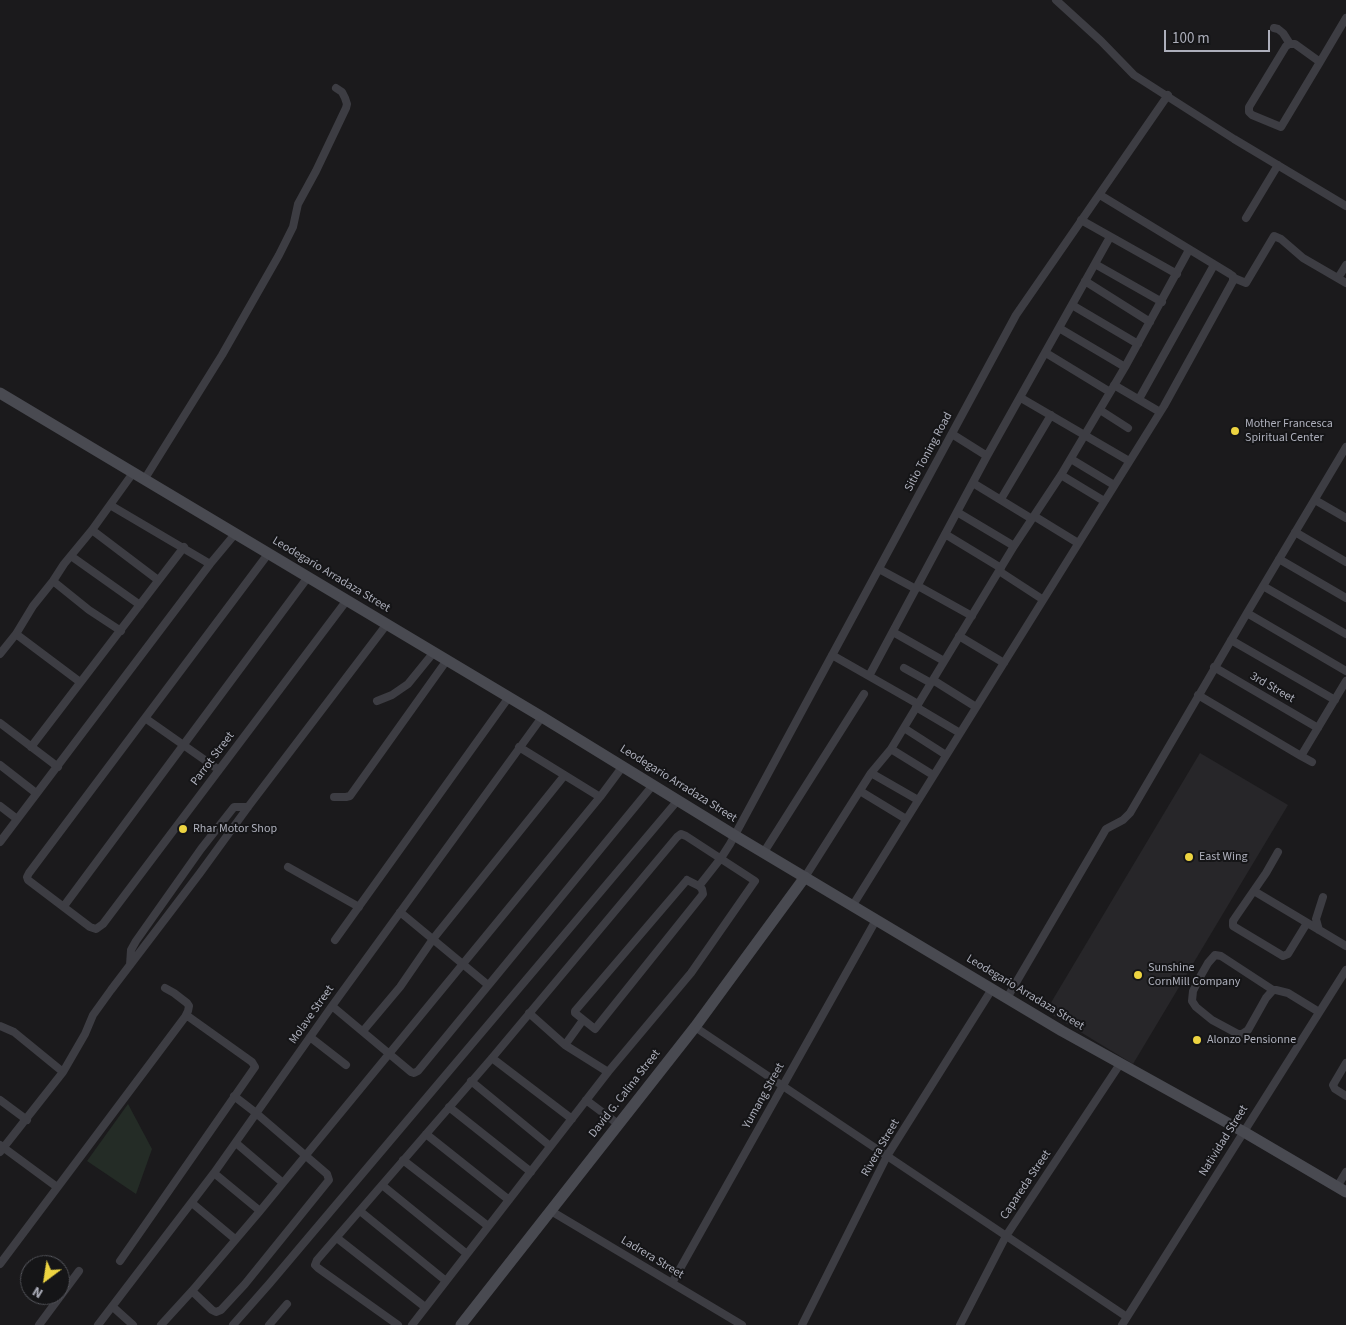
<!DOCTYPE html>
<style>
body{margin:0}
#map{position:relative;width:1346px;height:1325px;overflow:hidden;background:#1b1a1c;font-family:"Source Sans 3",sans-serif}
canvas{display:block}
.north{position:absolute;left:20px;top:1255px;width:50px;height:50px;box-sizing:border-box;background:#151517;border:1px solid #525359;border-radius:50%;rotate:211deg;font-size:14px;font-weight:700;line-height:20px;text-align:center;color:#adafbb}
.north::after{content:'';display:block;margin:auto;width:18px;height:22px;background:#edd441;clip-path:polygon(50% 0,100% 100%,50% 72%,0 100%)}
.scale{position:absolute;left:1164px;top:30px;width:106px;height:22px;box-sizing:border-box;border:2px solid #adafbb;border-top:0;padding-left:6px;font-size:15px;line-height:18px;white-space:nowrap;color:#adafbb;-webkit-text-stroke:4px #151517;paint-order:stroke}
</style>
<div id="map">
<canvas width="1346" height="1325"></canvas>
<div class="north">N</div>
<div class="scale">100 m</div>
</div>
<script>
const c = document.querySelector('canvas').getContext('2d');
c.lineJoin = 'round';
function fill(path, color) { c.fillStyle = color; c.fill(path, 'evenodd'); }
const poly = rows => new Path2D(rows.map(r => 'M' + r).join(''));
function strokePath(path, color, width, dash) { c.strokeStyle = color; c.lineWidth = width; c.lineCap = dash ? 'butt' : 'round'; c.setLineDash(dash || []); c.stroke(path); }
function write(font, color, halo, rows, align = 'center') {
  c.font = font + ' "Source Sans 3",sans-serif'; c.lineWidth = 4; c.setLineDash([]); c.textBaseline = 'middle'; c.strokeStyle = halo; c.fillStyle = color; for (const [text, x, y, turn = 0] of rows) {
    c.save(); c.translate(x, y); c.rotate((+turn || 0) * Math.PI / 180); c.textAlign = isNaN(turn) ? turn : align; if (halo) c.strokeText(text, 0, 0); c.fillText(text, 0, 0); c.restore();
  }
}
fill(poly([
 [1200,753,1288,805,1133,1064,1046,1011]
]), '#272629');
fill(poly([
 [128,1104,152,1149,136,1194,87,1161]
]), '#242c26');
strokePath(poly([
 [1056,0,1101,41,1134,75,1234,139,1346,206],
 [1274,28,1278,29,1283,33,1290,44],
 [1320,62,1295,44,1290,44,1286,46,1249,107,1249,112,1252,115,1281,127,1320,62,1346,18],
 [1246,218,1278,165],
 [1081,220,1177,274],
 [1095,264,1162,302],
 [1234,278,1246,283,1274,236,1281,239,1303,258,1346,283],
 [1338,278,1346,265],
 [1085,281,1150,322],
 [1072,305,1138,344],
 [1059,328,1125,367],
 [1046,353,1110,392],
 [1114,385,1160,412],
 [1021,398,1129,461],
 [1139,399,1214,265],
 [1100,410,1128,428],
 [952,434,987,456],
 [1071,459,1114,485],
 [1061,475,1104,501],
 [144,480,222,355,279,255,293,227,298,204,316,171,346,108,347,104,345,98,342,92,336,88],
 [973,483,1032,519],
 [1001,499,1051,415],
 [1315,500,1346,518],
 [110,505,210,564],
 [957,512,1014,546],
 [1034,516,1078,543],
 [92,530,158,580],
 [1295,532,1346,562],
 [945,534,1001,568],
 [268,554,29,873,27,877,28,880,90,927,96,929,103,924,347,600],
 [71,556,140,605],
 [1279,559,1346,598],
 [879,569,916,589],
 [999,571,1042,599],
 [53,581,89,610,121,631],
 [918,586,972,616],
 [1263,586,1346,634],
 [1247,613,1346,671],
 [893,632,944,661],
 [16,634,80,682],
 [959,636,1004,663],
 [1231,640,1335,700],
 [0,654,16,634,33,606,53,581,64,564,92,530,133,473],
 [832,655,918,704],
 [1214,667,1318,728],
 [904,668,931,683],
 [869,676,987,456,1110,237],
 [933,680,976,707],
 [1198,695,1301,756,1346,681],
 [377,701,392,695,408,684,434,652],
 [916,707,960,733],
 [145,718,219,770],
 [0,723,58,767],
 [904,728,946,755],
 [31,747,184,547],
 [519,747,600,797],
 [891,749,933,775],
 [1301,756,1312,762],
 [0,765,36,793],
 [871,773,918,800],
 [860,791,906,819],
 [334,797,346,797,350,796,447,660],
 [0,806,17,819],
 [0,842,210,564,235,534],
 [764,852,864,694],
 [1278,852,1266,873,1237,915,1233,921,1233,926,1283,956,1288,954,1307,923],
 [288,867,359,907],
 [805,877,871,773,891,749,1014,546,1061,475,1125,367,1189,250],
 [687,880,699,886,702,889,703,894,595,1029,575,1013,575,1011,687,880],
 [699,886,721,858,730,844,1016,315,1168,95],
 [1254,891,1346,946],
 [853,905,1164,406,1233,281,1233,276,1230,274,1100,195],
 [64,906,308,577],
 [400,912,488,985],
 [1319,930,1316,919,1323,897],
 [335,940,509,697],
 [130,965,131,950,136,941,201,849,234,807,248,807],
 [165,988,174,993,187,1003,189,1006,188,1011,185,1017],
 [1273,990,1266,998,1248,1030,1242,1034,1238,1034,1212,1020,1196,1007,1192,1001,1193,991,1200,977,1208,963,1215,955,1221,956,1273,990,1276,990,1288,993,1319,1012],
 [1007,998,1102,836,1106,829,1123,820,1130,813,1247,613,1346,447],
 [332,1006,411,1072,414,1073,418,1071,653,785],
 [529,1013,565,1045,608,1072],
 [0,1026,14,1032,63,1072],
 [695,1027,1127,1317],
 [363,1031,400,987,433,939,564,776],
 [310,1037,346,1065],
 [565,1045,583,1020],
 [492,1058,572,1119],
 [1346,1063,1333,1085,1335,1089,1346,1096],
 [471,1081,550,1146],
 [0,1100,27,1120],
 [586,1100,618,1124],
 [449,1107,531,1172],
 [426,1134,509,1200],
 [236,1143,283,1183],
 [0,1145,57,1187],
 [0,1152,63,1072,85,1034,93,1015,111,990,200,873,248,807,387,624],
 [403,1160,488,1226],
 [214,1173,260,1211],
 [382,1185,467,1254],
 [1337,1187,1346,1172],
 [192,1203,235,1239],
 [360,1211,446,1281],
 [551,1211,742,1325],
 [337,1238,425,1307],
 [0,1264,185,1017,189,1017,252,1062,255,1067,120,1261],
 [672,1283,876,920],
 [192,1291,212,1310,216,1312,221,1310,245,1284,329,1180,327,1174,256,1113,234,1096],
 [113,1307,133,1325],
 [39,1325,79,1271],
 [98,1325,214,1173,332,1006,542,717],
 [161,1325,192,1291,260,1211,600,797,623,766],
 [233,1325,270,1283,678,800],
 [269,1325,287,1304],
 [398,1325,318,1268,315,1265,317,1260,492,1058,677,837,681,834,686,836,755,881,691,973,608,1072,412,1325],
 [802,1325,887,1156,992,989],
 [960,1325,1006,1236,1120,1064],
 [1122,1325,1346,970]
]), '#3d3d43', 8);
strokePath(poly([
 [0,393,542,717,734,835,1062,1031,1244,1132,1346,1192],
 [461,1325,695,1027,805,877]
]), '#494a51', 11);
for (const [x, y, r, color] of [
 [1235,431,5,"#edd441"],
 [183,829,5,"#edd441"],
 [1189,857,5,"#edd441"],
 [1138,975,5,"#edd441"],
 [1197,1040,5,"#edd441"]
]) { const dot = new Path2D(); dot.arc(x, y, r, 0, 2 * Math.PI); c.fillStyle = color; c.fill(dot); strokePath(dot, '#151517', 2); }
write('12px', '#adafbb', '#151517', [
 ["Mother Francesca",1245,424],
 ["Spiritual Center",1245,438],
 ["Rhar Motor Shop",193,829],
 ["East Wing",1199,857],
 ["Sunshine",1148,968],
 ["CornMill Company",1148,982],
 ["Alonzo Pensionne",1207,1040]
], 'left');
write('12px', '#adafbb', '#151517', [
 ["Sitio Toning Road",929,452,-62],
 ["Leodegario Arradaza Street",331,575,31],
 ["3rd Street",1272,688,30],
 ["Parrot Street",213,759,-53],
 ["Leodegario Arradaza Street",678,784,32],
 ["Leodegario Arradaza Street",1025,993,31],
 ["Molave Street",312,1015,-55],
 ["David G. Calina Street",625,1094,-52],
 ["Yumang Street",764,1096,-61],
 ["Natividad Street",1224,1141,-58],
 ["Rivera Street",881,1148,-60],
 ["Capareda Street",1026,1185,-56],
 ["Ladrera Street",652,1258,31]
]);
</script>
